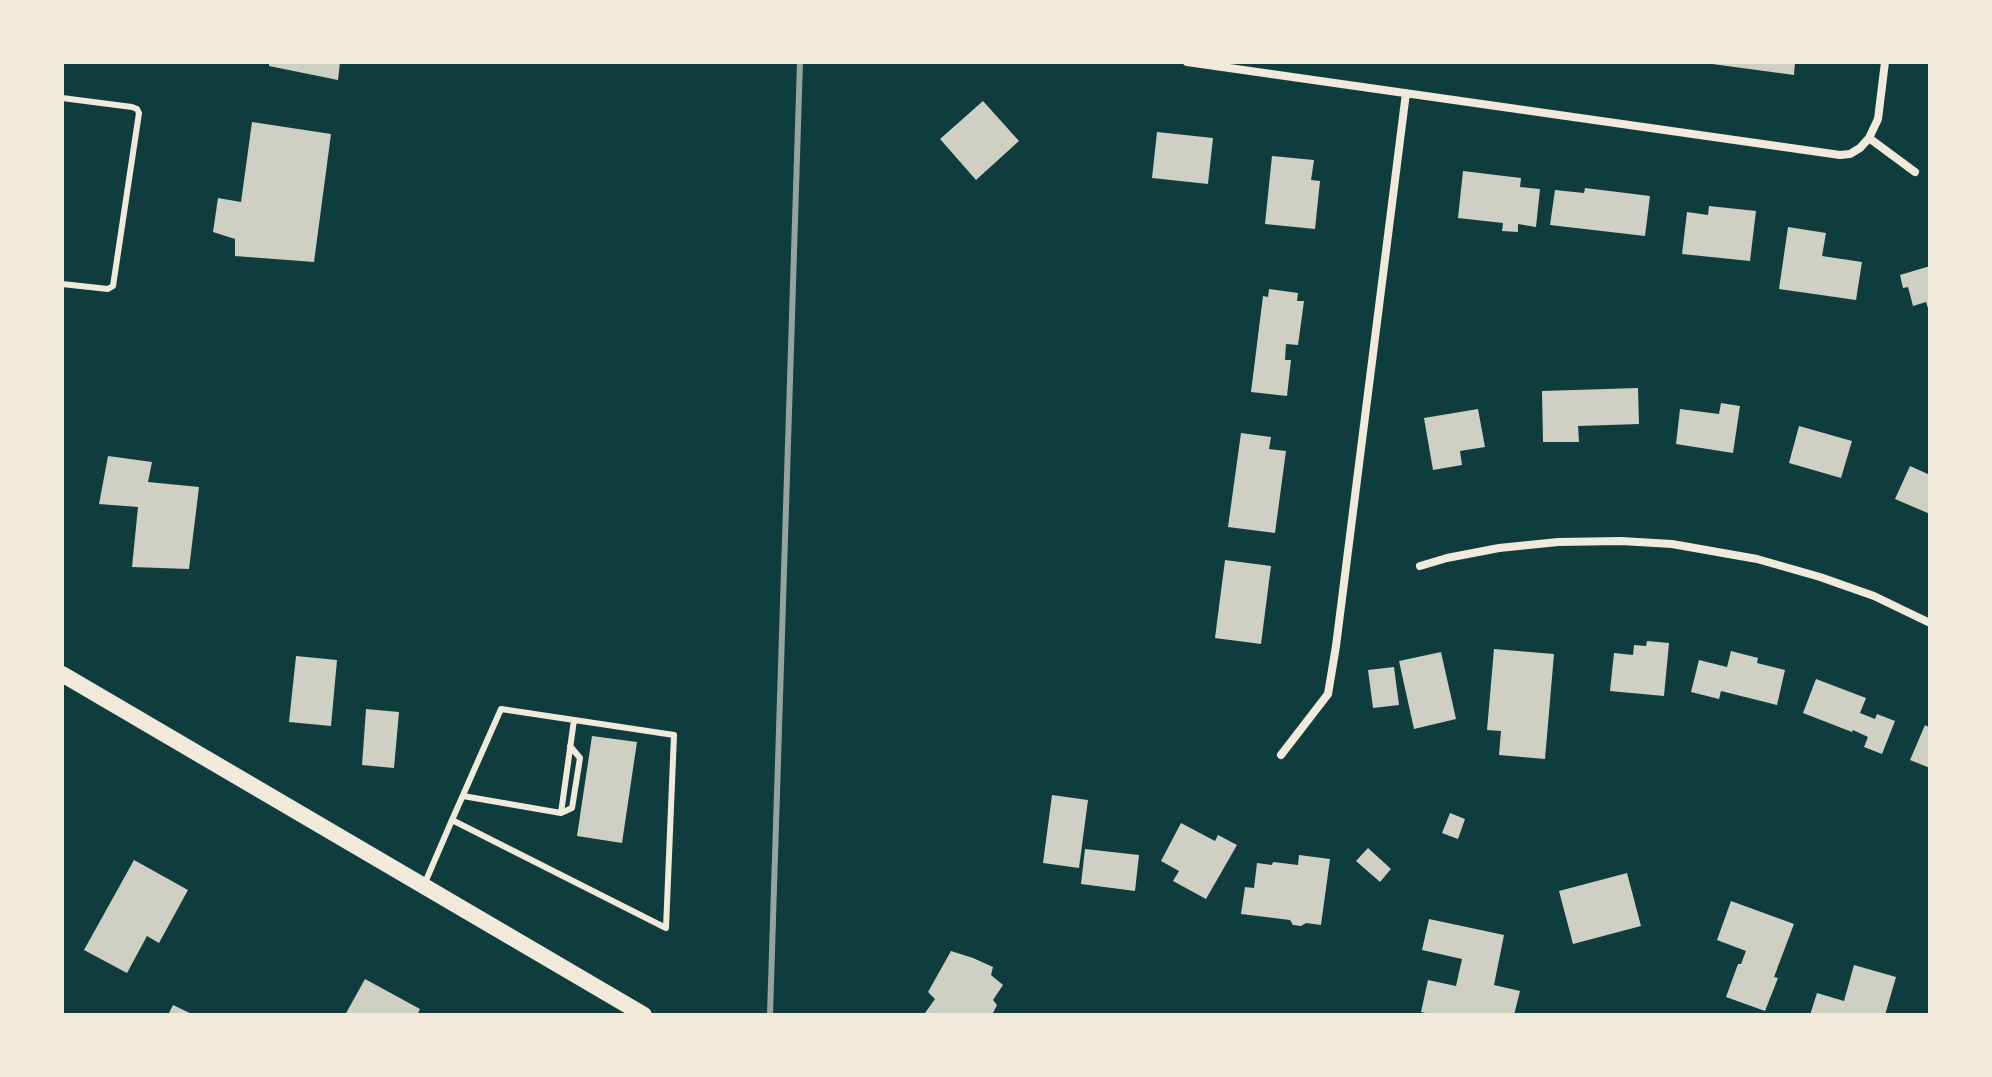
<!DOCTYPE html>
<style>
body{margin:0}
#map{position:relative;width:1992px;height:1077px;overflow:hidden;background:#0f3d3e;font-family:"Libre Baskerville",serif}
canvas{display:block}
.frame{position:absolute;inset:0;border:64px solid #f1e9da;pointer-events:none}
</style>
<div id="map">
<canvas width="1992" height="1077"></canvas>
<div class="frame"></div>
</div>
<script>
const c = document.querySelector('canvas').getContext('2d');
c.lineJoin = 'round';
function fill(path, color) { c.fillStyle = color; c.fill(path, 'evenodd'); }
const poly = rows => new Path2D(rows.map(r => 'M' + r).join(''));
function strokePath(path, color, width, dash) { c.strokeStyle = color; c.lineWidth = width; c.lineCap = dash ? 'butt' : 'round'; c.setLineDash(dash || []); c.stroke(path); }
fill(poly([
 [269,62,340,62,338,80,269,66],
 [1712,62,1795,62,1794,75,1712,64],
 [983,101,1019,141,976,180,940,139],
 [252,122,331,134,314,262,235,256,235,239,213,232,218,198,241,202],
 [1157,132,1213,138,1208,184,1152,178],
 [1272,156,1314,160,1311,180,1320,181,1315,229,1265,224],
 [1463,171,1521,178,1520,187,1540,189,1536,227,1518,224,1518,232,1502,231,1503,223,1458,218],
 [1585,188,1650,196,1645,236,1550,225,1555,190,1584,193],
 [1709,206,1756,211,1750,261,1682,254,1687,212,1708,215],
 [1788,227,1826,233,1822,256,1862,262,1856,300,1779,289],
 [1930,266,1930,311,1929,311,1926,302,1913,306,1908,287,1903,288,1900,275],
 [1269,289,1298,293,1297,301,1304,301,1298,345,1286,344,1285,360,1291,360,1287,396,1251,392,1263,296,1268,297],
 [1638,388,1639,424,1578,426,1579,442,1543,442,1542,391],
 [1721,403,1740,406,1733,453,1676,444,1680,409,1719,414],
 [1478,409,1485,447,1460,451,1462,465,1433,470,1424,418],
 [1799,426,1852,441,1841,478,1789,463],
 [1241,433,1271,437,1269,449,1286,451,1275,533,1228,527],
 [108,456,152,462,148,482,199,487,189,569,132,567,138,507,99,504],
 [1910,466,1930,475,1930,514,1895,499],
 [1225,560,1271,566,1261,644,1215,638],
 [1647,641,1669,643,1664,696,1610,691,1614,653,1633,655,1634,645,1646,646],
 [1494,649,1554,654,1545,759,1499,755,1501,731,1487,730],
 [1731,651,1758,658,1757,663,1785,670,1777,705,1721,691,1719,699,1691,692,1699,660,1727,667],
 [1441,652,1456,719,1414,729,1399,661],
 [296,656,337,660,331,726,289,722],
 [1394,667,1399,705,1373,708,1368,670],
 [1816,679,1866,698,1860,713,1875,719,1877,714,1895,721,1882,754,1864,747,1868,737,1853,730,1852,732,1803,713],
 [366,709,399,712,394,768,362,765],
 [1925,725,1930,728,1930,768,1910,760],
 [592,736,637,742,622,843,577,836],
 [1052,795,1088,800,1079,868,1043,863],
 [1450,813,1465,819,1458,839,1442,833],
 [1181,823,1215,841,1218,835,1237,845,1206,899,1173,881,1179,871,1161,861],
 [1368,848,1391,869,1380,882,1356,861],
 [1085,849,1139,855,1135,891,1081,884],
 [1299,855,1330,859,1321,925,1306,923,1301,926,1293,925,1290,920,1241,914,1245,887,1254,888,1257,863,1272,865,1273,862,1298,865],
 [134,860,188,890,159,943,147,936,127,973,84,950],
 [1627,873,1641,926,1573,944,1559,891],
 [1731,901,1794,924,1774,977,1778,978,1765,1011,1726,997,1738,964,1741,964,1746,951,1717,940],
 [1429,919,1504,935,1494,985,1520,991,1514,1015,1434,1015,1421,1012,1428,980,1456,986,1462,959,1422,950],
 [951,951,973,958,993,967,991,975,1003,985,993,1000,997,1005,992,1015,927,1015,925,1013,935,999,928,992],
 [1854,965,1896,977,1885,1015,1810,1015,1817,993,1844,1001],
 [365,979,420,1009,417,1015,345,1015],
 [173,1005,194,1015,168,1015]
]), '#cfcfc3');
strokePath(poly([
 [62,98,132,107,137,109,139,113,113,286,108,289,62,284],
 [463,796,561,813,572,808,580,758,570,746],
 [561,813,574,720],
 [424,885,452,820,501,709,674,735,666,928,452,820]
]), '#f1e9da', 6);
strokePath(poly([
 [1187,62,1840,155,1850,154,1860,148,1869,138,1878,119,1885,62],
 [1869,138,1915,172],
 [1420,566,1447,558,1499,548,1558,542,1621,541,1672,544,1757,559,1820,577,1874,596,1930,623],
 [1281,755,1328,694,1336,646,1406,93]
]), '#f1e9da', 8);
strokePath(poly([
 [62,674,644,1015]
]), '#f1e9da', 16);
strokePath(poly([
 [770,1015,800,62]
]), '#97a49c', 6);
</script>
